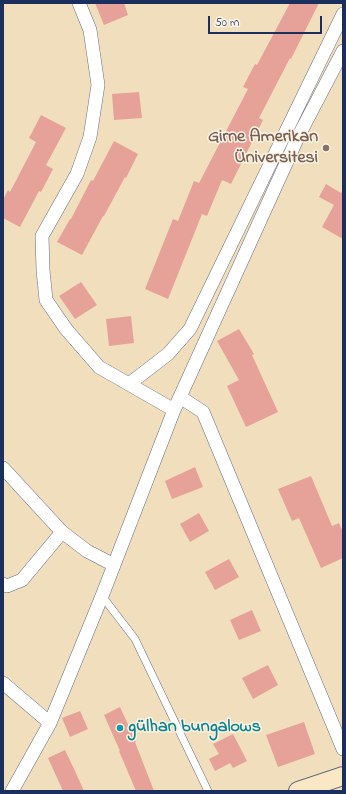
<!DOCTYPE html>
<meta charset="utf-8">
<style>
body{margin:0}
#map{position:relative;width:346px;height:794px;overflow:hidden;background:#f0debc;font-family:"Indie Flower",sans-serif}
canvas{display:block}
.frame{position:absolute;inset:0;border:4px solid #1b2f5e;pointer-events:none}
.scale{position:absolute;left:208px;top:16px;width:114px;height:18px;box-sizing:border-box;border:2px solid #1b2f5e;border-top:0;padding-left:5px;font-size:12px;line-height:14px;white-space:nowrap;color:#1b2f5e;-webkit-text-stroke:3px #fcf5e5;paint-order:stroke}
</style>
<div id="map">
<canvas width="346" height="794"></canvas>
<div class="frame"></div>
<div class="scale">50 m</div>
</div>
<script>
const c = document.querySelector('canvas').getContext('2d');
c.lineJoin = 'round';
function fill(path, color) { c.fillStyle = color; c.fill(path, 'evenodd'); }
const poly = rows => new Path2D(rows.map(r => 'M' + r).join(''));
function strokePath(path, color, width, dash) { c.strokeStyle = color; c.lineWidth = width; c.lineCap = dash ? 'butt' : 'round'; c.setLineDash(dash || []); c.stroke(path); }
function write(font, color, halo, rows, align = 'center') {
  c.font = font + ' "Indie Flower",sans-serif'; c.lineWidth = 3; c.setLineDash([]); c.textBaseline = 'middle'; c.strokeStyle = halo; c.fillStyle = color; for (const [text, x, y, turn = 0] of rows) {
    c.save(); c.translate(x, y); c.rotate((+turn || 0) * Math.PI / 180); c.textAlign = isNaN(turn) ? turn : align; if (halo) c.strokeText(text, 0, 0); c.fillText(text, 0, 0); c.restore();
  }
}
fill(poly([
 [95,3,124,3,128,15,104,25],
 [290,3,319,3,291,59,290,58,259,118,263,120,231,184,222,180,207,216,202,214,168,299,145,289,173,219,178,221,194,181,199,183,248,89,243,87,255,64,257,65],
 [139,92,142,118,114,120,112,94],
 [41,115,66,128,46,165,53,169,41,192,39,191,20,227,3,218,3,200,8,190,10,192,36,142,29,138],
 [114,141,138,154,126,178,125,177,104,216,103,216,82,255,57,242,70,219,71,219,91,180,93,181],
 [326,184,341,193,343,190,343,239,322,227,334,205,319,197],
 [81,282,97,305,75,319,59,296],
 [131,316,134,343,109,346,106,319],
 [239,329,254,354,252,355,278,412,246,427,227,386,239,380,217,341],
 [195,467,203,487,172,499,165,481],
 [311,476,332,526,339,523,343,532,343,558,321,568,299,518,292,521,278,489],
 [199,513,209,531,190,542,180,524],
 [229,559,239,577,215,590,205,572],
 [252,610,261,631,239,640,230,620],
 [268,665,278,685,253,699,242,678],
 [120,707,136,742,135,742,154,791,136,791,119,751,120,751,104,715],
 [80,711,88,729,70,737,62,718],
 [304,722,315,754,278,767,266,735],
 [233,734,247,761,233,768,230,763,215,771,209,759,219,754,213,744],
 [65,750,75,771,84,791,63,791,48,758]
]), '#e6a299');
const lane = poly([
 [102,596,135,639,208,791]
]);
const street = poly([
 [79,3,90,30,98,85,90,137,77,174,42,236,43,270,46,300,66,329,99,367,174,410],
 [129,384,168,354,190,329,343,14],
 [180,397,203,412,343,749],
 [3,468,62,532,87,551,114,565],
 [3,584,7,586,22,580,62,532],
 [3,683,50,723],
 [12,791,50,723,102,596,174,410,298,137,343,51]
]);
const secondary = poly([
 [298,791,343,776]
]);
strokePath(lane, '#666c7f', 8);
strokePath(street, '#666c7f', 14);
strokePath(secondary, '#666c7f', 20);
strokePath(lane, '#fff', 7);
strokePath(street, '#fff', 13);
strokePath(secondary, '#fae7c3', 18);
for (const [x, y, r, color] of [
 [326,148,4,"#8d6e63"],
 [120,728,4,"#0f9aa8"]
]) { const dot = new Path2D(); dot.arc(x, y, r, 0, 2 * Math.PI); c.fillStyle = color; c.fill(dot); strokePath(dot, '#fcf5e5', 1.5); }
write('bold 18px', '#785e54', '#fcf5e5', [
 ["Girne Amerikan",318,138],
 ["Üniversitesi",318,159]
], 'right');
write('bold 18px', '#0d838f', '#fcf5e5', [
 ["gülhan bungalows",128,728]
], 'left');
</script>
